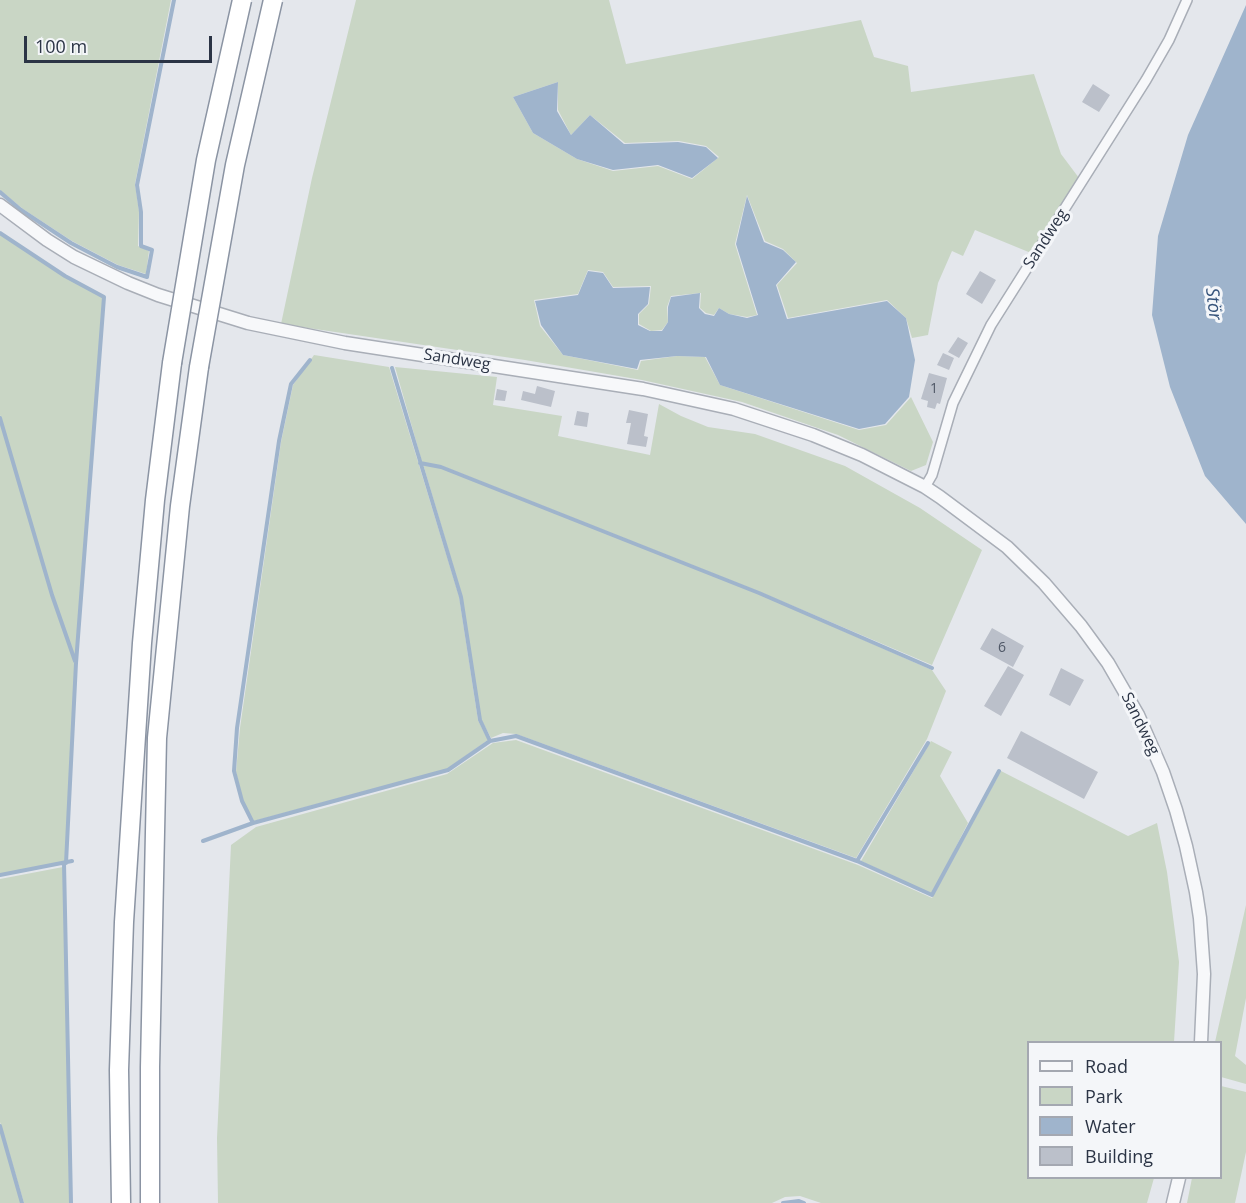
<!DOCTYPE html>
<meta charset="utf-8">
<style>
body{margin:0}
#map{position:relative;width:1246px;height:1203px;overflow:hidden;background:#e4e7ec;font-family:"Open Sans",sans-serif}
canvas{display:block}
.legend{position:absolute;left:1027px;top:1041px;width:195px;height:138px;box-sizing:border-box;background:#f4f6f9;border:2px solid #a4a8b1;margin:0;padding:8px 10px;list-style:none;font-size:18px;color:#2b3445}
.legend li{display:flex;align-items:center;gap:12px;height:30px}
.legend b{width:30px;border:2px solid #a4a8b1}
.scale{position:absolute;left:24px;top:36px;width:188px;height:27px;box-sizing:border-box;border:3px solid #2b3445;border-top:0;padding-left:8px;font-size:18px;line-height:21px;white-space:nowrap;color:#2b3445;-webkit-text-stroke:4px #f4f6f9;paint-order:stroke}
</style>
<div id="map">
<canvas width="1246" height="1203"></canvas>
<ul class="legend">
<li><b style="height:8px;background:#f7f8fa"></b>Road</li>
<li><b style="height:16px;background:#c9d6c5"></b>Park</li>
<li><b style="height:16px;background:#9fb4cc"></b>Water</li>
<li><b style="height:16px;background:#bbc0ca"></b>Building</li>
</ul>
<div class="scale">100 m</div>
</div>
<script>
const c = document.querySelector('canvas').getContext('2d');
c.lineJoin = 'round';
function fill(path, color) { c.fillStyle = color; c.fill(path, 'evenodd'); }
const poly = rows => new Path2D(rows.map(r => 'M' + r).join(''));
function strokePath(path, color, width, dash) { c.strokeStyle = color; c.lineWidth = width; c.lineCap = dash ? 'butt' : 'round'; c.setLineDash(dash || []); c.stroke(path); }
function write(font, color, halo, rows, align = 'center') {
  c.font = font + ' "Open Sans",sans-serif'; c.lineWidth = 6; c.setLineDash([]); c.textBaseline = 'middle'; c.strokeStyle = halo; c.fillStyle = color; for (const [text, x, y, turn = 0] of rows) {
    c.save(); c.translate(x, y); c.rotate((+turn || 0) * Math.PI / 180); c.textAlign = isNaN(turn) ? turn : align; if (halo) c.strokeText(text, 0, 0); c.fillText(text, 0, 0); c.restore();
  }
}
fill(poly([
 [0,0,171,0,135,184,139,211,138,246,149,251,146,274,118,265,72,241,23,209,0,190],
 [356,0,609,0,626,64,861,20,874,57,908,66,911,92,1034,74,1061,154,1079,178,1031,253,975,230,963,256,952,251,938,283,928,335,912,338,906,318,887,300,788,318,777,285,797,263,783,249,765,241,747,195,735,244,757,315,747,317,729,314,719,308,714,315,706,313,700,308,701,293,671,296,667,307,668,322,662,330,651,331,639,324,639,314,649,304,651,286,613,287,603,272,588,270,578,294,534,300,540,326,563,355,638,370,641,361,677,356,705,357,720,385,859,430,886,425,911,397,933,442,926,465,911,471,838,435,742,402,642,380,525,360,281,324,312,178],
 [558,82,558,110,571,135,590,115,625,143,679,141,706,146,719,157,692,179,658,166,613,171,577,159,533,133,513,97],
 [0,234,64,277,103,297,76,659,52,595,0,415],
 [314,355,389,367,459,596,478,720,488,740,447,769,254,821,243,801,236,772,240,728,281,442,293,385],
 [395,367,497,377,493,405,562,416,558,436,650,455,659,404,681,416,708,427,755,434,845,466,920,508,982,550,932,665,760,592,442,466,422,462],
 [0,421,51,595,75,663,65,861,0,874],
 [423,464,441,468,759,594,932,670,946,691,927,739,856,858,516,734,503,733,491,738,481,719,462,596],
 [516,740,858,865,932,898,1001,771,1128,836,1157,823,1167,872,1179,962,1174,1042,1028,1042,1028,1178,1154,1178,1147,1203,821,1203,800,1196,785,1197,772,1203,218,1203,217,1138,231,845,256,827,447,774,493,743],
 [931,741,952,752,940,776,968,823,932,894,861,861],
 [63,867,71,1203,24,1203,0,1122,0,879],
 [1246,905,1246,998,1235,1056,1246,1065,1246,1084,1221,1077,1220,1042,1215,1042],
 [1221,1086,1246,1092,1246,1152,1235,1203,1187,1203,1192,1178,1220,1178],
 [0,1130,21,1203,0,1203]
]), '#c9d6c5');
fill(poly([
 [1246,5,1246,524,1205,476,1170,387,1152,315,1158,236,1188,135],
 [558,82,557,111,571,135,590,115,624,144,678,142,706,147,718,158,692,178,658,165,613,170,577,159,533,133,513,97],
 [747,196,764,242,783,250,796,262,776,285,787,319,887,301,906,318,915,360,909,397,885,424,859,429,720,385,706,357,677,356,640,360,637,369,563,355,541,325,535,301,578,295,588,271,603,273,613,288,650,287,648,304,638,314,638,325,650,331,662,331,668,322,668,307,671,297,700,293,699,308,705,314,714,316,719,308,729,314,747,318,758,315,736,244]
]), '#9fb4cc');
strokePath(poly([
 [0,192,21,210,71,243,117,267,147,277,152,250,141,246,141,212,137,185,174,0],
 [0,233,65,276,104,297,76,663,66,863],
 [392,368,461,597,480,720,490,741],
 [0,418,52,595,75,661],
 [420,463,441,467,759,593,932,668],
 [253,823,242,801,234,771,237,728,279,441,291,384,310,360],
 [203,841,253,823,448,770,490,741,516,736,857,861,928,743],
 [857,861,932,895,999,771],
 [64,863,71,1203],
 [0,875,72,861],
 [0,1126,22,1203],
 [783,1203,799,1201,804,1203]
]), '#9fb4cc', 4);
fill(poly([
 [1093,84,1110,95,1099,112,1082,102],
 [980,271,996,280,982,304,966,294],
 [958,337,968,343,959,358,948,352],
 [943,353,954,358,949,370,937,365],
 [929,373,947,378,940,404,937,403,935,409,927,407,928,401,921,399],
 [537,386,555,391,551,407,521,400,523,391,535,394],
 [497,389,507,391,505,401,495,400],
 [629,410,648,414,644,436,648,437,646,447,627,444,631,423,626,423],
 [577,411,589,413,587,427,574,425],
 [992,628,1024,646,1013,667,980,649],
 [1008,666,1024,675,1001,716,984,706],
 [1061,668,1084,680,1070,706,1049,695],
 [1021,731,1098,772,1084,799,1007,758]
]), '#bbc0ca');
const minor = poly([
 [925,487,932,475,953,403,991,325,1146,80,1169,40,1187,0]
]);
const tertiary = poly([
 [0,205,47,240,74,257,128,283,158,295,248,323,345,343,643,389,734,409,813,435,862,455,925,487,940,497,1007,547,1044,583,1081,626,1108,663,1138,715,1163,772,1176,810,1186,846,1196,892,1200,918,1204,974,1201,1042],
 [1173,1203,1179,1178]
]);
const motorway = poly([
 [121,1203,119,1070,124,922,142,643,155,500,172,363],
 [150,1203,150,1067,157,738,180,506,199,367]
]);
strokePath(minor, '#a9aeb7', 12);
strokePath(tertiary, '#a9aeb7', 15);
strokePath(motorway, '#8b94a3', 21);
strokePath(minor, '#f7f8fa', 9);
strokePath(tertiary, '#f7f8fa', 12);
strokePath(motorway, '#fff', 18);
const motorwayBridge = poly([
 [172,363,206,160,242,0],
 [199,367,235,165,273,0]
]);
strokePath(motorwayBridge, '#8b94a3', 21, []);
strokePath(motorwayBridge, '#fff', 18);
write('14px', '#4f5766', null, [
 ["1",934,389],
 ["6",1002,648]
]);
write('16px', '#2b3445', '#f4f6f9', [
 ["Sandweg",1046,239,-57],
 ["Sandweg",457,360,9],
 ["Sandweg",1140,724,64]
]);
write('italic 18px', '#34527a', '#f4f6f9', [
 ["Stör",1213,304,83]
]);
</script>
